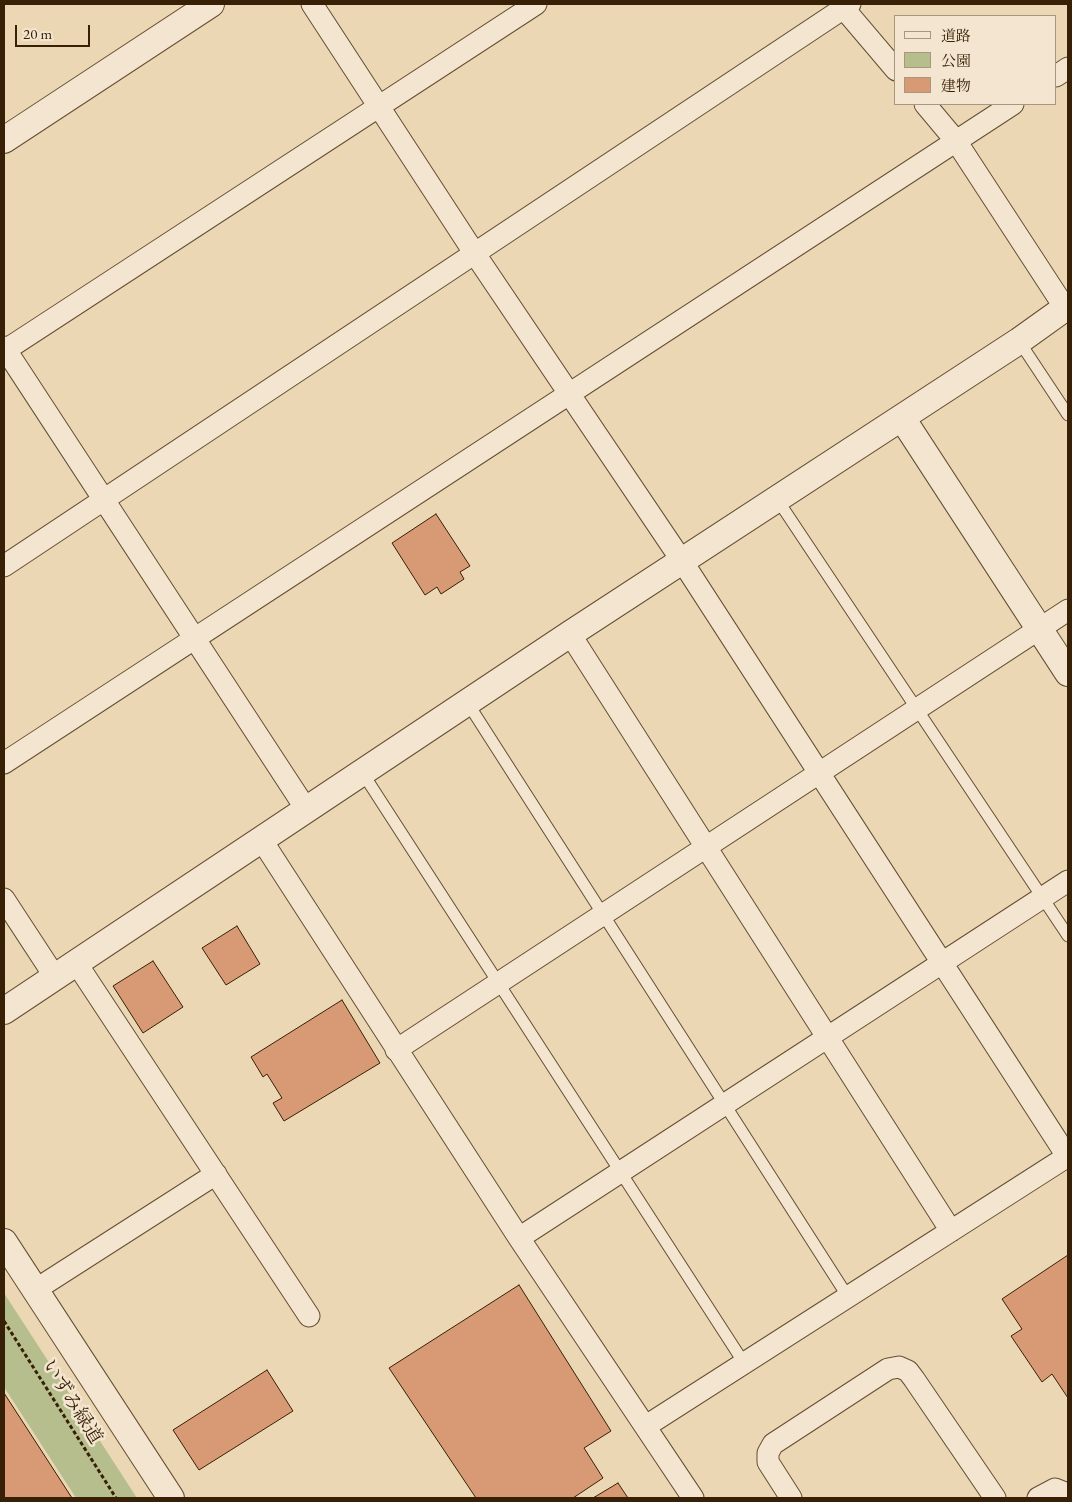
<!DOCTYPE html>
<meta charset="utf-8">
<style>
body{margin:0}
#map{position:relative;width:1072px;height:1502px;overflow:hidden;background:#ecd7b5;font-family:"EB Garamond","Noto Serif JP",serif}
canvas{display:block}
.frame{position:absolute;inset:0;border:5px solid #372006;pointer-events:none}
.legend{position:absolute;left:894px;top:15px;width:162px;height:90px;box-sizing:border-box;background:#f3e5cf;border:1px solid #a8967f;margin:0;padding:6px 9px;list-style:none;font-size:15px;color:#372006}
.legend li{display:flex;align-items:center;gap:10px;height:25px}
.legend b{width:25px;border:1px solid #a8967f}
.scale{position:absolute;left:15px;top:25px;width:75px;height:22px;box-sizing:border-box;border:2px solid #372006;border-top:0;padding-left:6px;font-size:15px;line-height:18px;white-space:nowrap;color:#372006;-webkit-text-stroke:4px #f3e5cf;paint-order:stroke}
</style>
<div id="map">
<canvas width="1072" height="1502"></canvas>
<div class="frame"></div>
<ul class="legend">
<li><b style="height:6px;background:#f3e5cf"></b>道路</li>
<li><b style="height:14px;background:#b7be8e"></b>公園</li>
<li><b style="height:14px;background:#d79a74"></b>建物</li>
</ul>
<div class="scale">20 m</div>
</div>
<script>
const c = document.querySelector('canvas').getContext('2d');
c.lineJoin = 'round';
function fill(path, color) { c.fillStyle = color; c.fill(path, 'evenodd'); }
const poly = rows => new Path2D(rows.map(r => 'M' + r).join(''));
function strokePath(path, color, width, dash) { c.strokeStyle = color; c.lineWidth = width; c.lineCap = dash ? 'butt' : 'round'; c.setLineDash(dash || []); c.stroke(path); }
function write(font, color, halo, rows, align = 'center') {
  c.font = font + ' "EB Garamond","Noto Serif JP",serif'; c.lineWidth = 5; c.setLineDash([]); c.textBaseline = 'middle'; c.strokeStyle = halo; c.fillStyle = color; for (const [text, x, y, turn = 0] of rows) {
    c.save(); c.translate(x, y); c.rotate((+turn || 0) * Math.PI / 180); c.textAlign = isNaN(turn) ? turn : align; if (halo) c.strokeText(text, 0, 0); c.fillText(text, 0, 0); c.restore();
  }
}
fill(poly([
 [4,1293,137,1498,76,1498,4,1387]
]), '#b7be8e');
const building = poly([
 [436,514,470,566,460,572,464,579,441,594,437,587,425,595,392,543,436,514],
 [237,926,260,964,226,985,202,948,237,926],
 [153,961,183,1007,143,1033,113,986,153,961],
 [342,1000,380,1063,284,1121,273,1103,282,1098,267,1074,263,1077,251,1057,342,1000],
 [1068,1255,1068,1398,1052,1374,1042,1382,1011,1336,1022,1329,1002,1299,1068,1255],
 [519,1285,611,1431,584,1448,603,1478,573,1498,476,1498,389,1368,519,1285],
 [267,1370,293,1411,199,1470,173,1430,267,1370],
 [4,1393,72,1498,4,1498,4,1393],
 [618,1483,628,1498,593,1498,618,1483]
]);
fill(building, '#d79a74');
strokePath(building, '#372006', 1);
const service = poly([
 [1019,341,1068,415],
 [777,499,1068,936],
 [467,702,848,1297],
 [362,772,744,1363]
]);
const minor = poly([
 [312,4,475,254,682,561,1067,1156],
 [840,4,896,70],
 [1056,76,1068,68],
 [925,104,956,141,1065,308],
 [4,347,306,809],
 [4,351,536,4],
 [4,566,850,4],
 [570,634,951,1231],
 [4,763,1013,104],
 [261,839,519,1238,693,1498],
 [4,899,55,977],
 [77,964,309,1316],
 [396,1050,1068,610],
 [519,1238,1068,881],
 [35,1290,216,1174],
 [646,1426,1068,1156],
 [791,1498,768,1462,768,1453,773,1444,888,1369,899,1367,908,1371,914,1379,995,1498],
 [1038,1498,1055,1489,1065,1493,1068,1498]
]);
const tertiary = poly([
 [4,140,211,4],
 [902,418,1068,673],
 [4,1011,570,634,1019,341,1068,306],
 [4,1242,171,1498]
]);
strokePath(service, '#644e32', 13);
strokePath(minor, '#644e32', 23);
strokePath(tertiary, '#644e32', 28);
strokePath(poly([
 [4,1321,116,1498]
]), '#372006', 3, [4, 2.5]);
strokePath(service, '#f3e5cf', 11);
strokePath(minor, '#f3e5cf', 21);
strokePath(tertiary, '#f3e5cf', 26);
write('19px', '#372006', '#f3e5cf', [
 ["いずみ緑道",72,1402,58]
]);
</script>
